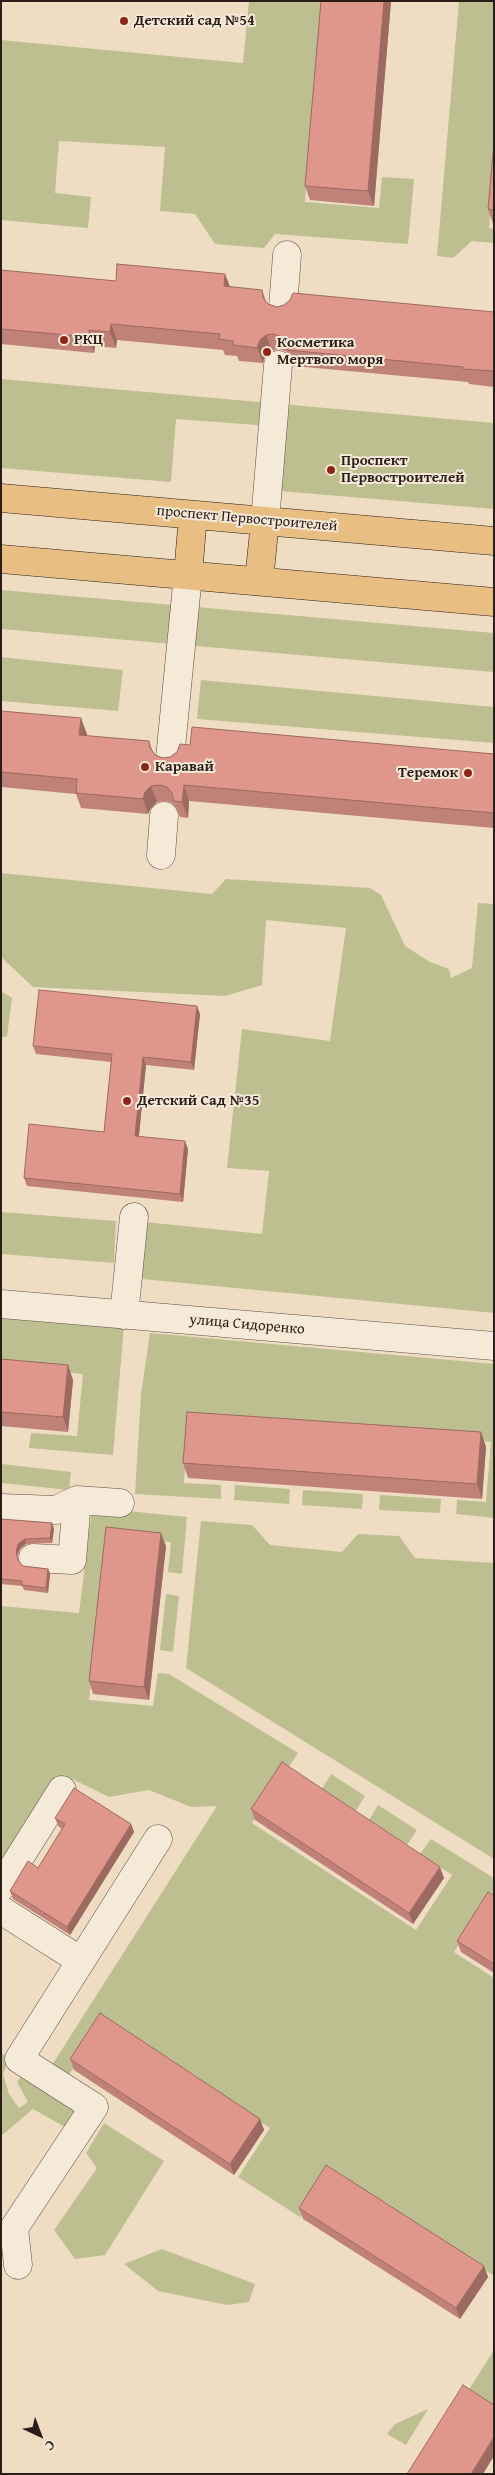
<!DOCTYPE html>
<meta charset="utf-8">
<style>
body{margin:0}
#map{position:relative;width:495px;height:2475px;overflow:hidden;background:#efddc3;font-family:"Gentium Book Plus",serif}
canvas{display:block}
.frame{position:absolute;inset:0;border:2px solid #2b1e18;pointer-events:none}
.north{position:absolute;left:15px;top:2410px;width:50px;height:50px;-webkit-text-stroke:4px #f5e9d8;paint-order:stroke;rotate:137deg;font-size:14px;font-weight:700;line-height:20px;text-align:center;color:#2b1e18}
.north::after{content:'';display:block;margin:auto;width:18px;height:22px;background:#2b1e18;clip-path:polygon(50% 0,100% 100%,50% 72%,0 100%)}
</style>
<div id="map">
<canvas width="495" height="2475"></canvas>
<div class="frame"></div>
<div class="north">С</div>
</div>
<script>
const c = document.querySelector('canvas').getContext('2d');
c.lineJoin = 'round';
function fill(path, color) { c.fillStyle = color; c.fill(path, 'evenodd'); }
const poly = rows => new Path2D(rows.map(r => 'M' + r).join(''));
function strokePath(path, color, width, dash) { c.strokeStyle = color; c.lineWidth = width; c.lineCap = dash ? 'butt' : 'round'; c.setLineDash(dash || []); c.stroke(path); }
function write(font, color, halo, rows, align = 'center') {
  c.font = font + ' "Gentium Book Plus",serif'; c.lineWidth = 4; c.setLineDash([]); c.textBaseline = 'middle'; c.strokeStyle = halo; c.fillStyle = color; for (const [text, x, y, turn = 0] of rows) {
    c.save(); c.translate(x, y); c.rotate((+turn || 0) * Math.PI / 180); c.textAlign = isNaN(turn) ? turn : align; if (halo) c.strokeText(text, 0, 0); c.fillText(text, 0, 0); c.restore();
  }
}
fill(poly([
 [249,1,322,1,305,202,379,208,382,177,414,179,408,244,275,234,264,248,215,244,195,214,160,211,165,147,59,141,55,193,91,197,88,228,1,220,1,40,243,63],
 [459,1,494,1,494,174,489,228,494,229,494,243,472,241,453,258,437,256],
 [1,379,494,423,494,509,279,491,283,427,176,419,171,482,1,468],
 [1,590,494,633,494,672,1,629],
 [1,657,123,670,118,711,1,701],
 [201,680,494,707,494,743,197,719],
 [1,873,212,894,226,879,370,888,381,895,405,946,430,962,449,969,451,978,472,968,478,903,494,904,494,1313,142,1279,145,1222,262,1234,269,1171,227,1168,242,1029,330,1041,346,928,266,920,262,985,225,996,33,987,1,957],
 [1,991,12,998,7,1036,1,1038],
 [1,1212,116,1221,114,1263,1,1254],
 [1,1315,124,1325,113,1455,29,1448,31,1433,77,1436,83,1374,1,1366],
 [150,1333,494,1364,494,1518,456,1514,457,1500,486,1502,491,1442,430,1436,188,1423,184,1483,221,1485,221,1499,135,1494,141,1394],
 [2,1464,71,1472,69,1490,1,1483],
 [235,1485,290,1489,289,1504,234,1500],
 [303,1490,363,1494,362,1509,302,1505],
 [380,1495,441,1499,440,1513,379,1510],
 [99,1508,187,1517,182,1574,168,1572,171,1542,107,1537,89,1700,153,1706,158,1673,169,1674,298,1753,252,1823,416,1930,452,1875,420,1854,431,1839,494,1878,494,1899,491,1898,454,1952,494,1978,494,2276,331,2170,300,2217,238,2177,270,2128,104,2020,57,2094,87,2112,74,2132,33,2109,1,2136,1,2054,11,2056,3,2074,9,2094,19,2108,28,2102,17,2082,23,2074,45,2076,217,1806,191,1807,149,1790,109,1797,64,1775,1,1876,1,1606,79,1613,91,1516],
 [201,1521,252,1525,270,1545,342,1552,358,1534,399,1536,415,1558,494,1563,494,1859,186,1668],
 [166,1594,179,1596,173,1652,160,1650],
 [331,1774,365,1796,355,1812,321,1790],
 [378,1805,417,1830,407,1845,369,1820],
 [104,2123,164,2161,105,2255,75,2259,54,2230,97,2168,86,2153],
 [162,2249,255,2284,249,2302,227,2305,158,2291,124,2264],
 [494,2350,494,2408,468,2391],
 [428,2409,406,2445,387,2434,395,2424]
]), '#bebf90');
const minor = poly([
 [283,307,287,255],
 [265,521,278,365],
 [170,758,188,575],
 [161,855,164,816],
 [1,1304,494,1346],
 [124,1315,134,1217],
 [1,1508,56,1510,77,1500,120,1503],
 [33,1558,72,1560,77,1500],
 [1,1887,62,1790],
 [1,1910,81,1961],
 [18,2265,14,2228,94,2107,19,2059,158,1839]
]);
const major = poly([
 [1,498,494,541],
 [1,559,494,602],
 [188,575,193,515],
 [259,581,265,521]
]);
strokePath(minor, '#5c4e43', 29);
strokePath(major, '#2b1e18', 29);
strokePath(minor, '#f5e9d8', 28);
strokePath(major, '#e8be82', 28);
fill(poly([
 [321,1,391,1,374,206,310,200,305,186],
 [494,143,494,224,493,224,488,209],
 [1,270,116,281,230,287,262,290,266,301,268,304,277,307,494,312,494,387,469,384,468,382,294,366,290,356,287,352,279,349,272,351,265,356,263,363,239,361,237,356,225,355,223,350,117,340,116,348,95,346,94,353,1,344],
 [1,711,87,734,87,736,149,741,153,752,155,755,163,758,170,757,190,745,494,754,494,828,189,801,188,818,180,817,176,807,172,803,166,801,157,802,151,808,148,814,81,808,76,794,1,787],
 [200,1014,194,1070,146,1065,139,1136,188,1149,183,1202,27,1186,24,1178,104,1132,111,1062,36,1054,33,1046],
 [1,1359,68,1365,73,1380,68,1432,1,1426],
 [481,1432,486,1447,482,1499,188,1478,183,1463],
 [1,1519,52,1523,54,1529,52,1543,26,1544,20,1549,17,1557,19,1562,23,1566,48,1569,50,1574,48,1593,24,1590,22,1586,1,1584],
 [166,1546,149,1700,93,1694,89,1681],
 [251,1809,444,1878,413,1924,255,1820],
 [55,1818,131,1824,134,1832,70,1935,13,1899,10,1891,38,1868,62,1829,58,1826],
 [494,1896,494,1973,461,1952,457,1941],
 [70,2059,260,2119,264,2130,234,2175,74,2070],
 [299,2208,484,2266,488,2277,460,2319,303,2219]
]), '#c08278');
fill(poly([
 [384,1,391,1,374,206,368,191],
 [225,274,231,289,224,286],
 [111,324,117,340,116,348,110,332],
 [89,330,95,346,94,353,89,337],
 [266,335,272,351,265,356,263,363,257,348,260,340],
 [81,718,87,734,85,751,79,735],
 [184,785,189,801,188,818,182,802],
 [151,786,157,802,151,808,148,814,143,799,145,792],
 [197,1006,200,1014,194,1070,191,1062],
 [143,1057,146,1065,138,1144,135,1136],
 [185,1141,188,1149,183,1202,180,1194],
 [68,1365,73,1380,68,1432,63,1417],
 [481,1432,486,1447,482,1499,477,1484],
 [52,1523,54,1529,52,1543,50,1538],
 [161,1533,166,1546,149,1700,144,1687],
 [25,1539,26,1544,20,1549,17,1557,19,1566,16,1552,18,1544],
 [48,1569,50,1574,48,1593,46,1588],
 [131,1824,134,1832,70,1935,67,1927],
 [440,1867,444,1878,413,1924,409,1913],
 [260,2119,264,2130,234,2175,230,2164],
 [484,2266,488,2277,460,2319,456,2308],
 [494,2437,494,2456,483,2474,471,2474]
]), '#9c6a61');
const building = poly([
 [321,1,384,1,368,191,305,186,321,1],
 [494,143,494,210,488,209,494,143],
 [117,264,225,274,224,286,262,290,263,298,268,304,277,307,284,305,290,300,293,293,494,312,494,371,463,369,463,367,288,350,287,343,282,337,273,334,266,335,260,340,257,348,233,345,233,341,219,339,220,334,111,324,110,332,89,330,89,337,1,329,1,270,116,281,117,264],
 [1,711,81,718,79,735,149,741,150,748,155,755,163,758,170,757,177,752,180,744,190,745,192,727,494,754,494,813,184,785,182,802,174,801,172,793,167,787,160,785,151,786,145,792,143,799,76,793,77,779,1,772,1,711],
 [39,990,197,1006,191,1062,143,1057,135,1136,185,1141,180,1194,24,1178,29,1124,104,1132,112,1054,33,1046,39,990],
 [1,1359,68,1365,63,1417,1,1412,1,1359],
 [187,1412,481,1432,477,1484,183,1463,187,1412],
 [1,1519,52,1523,50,1538,25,1539,18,1544,16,1552,18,1560,23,1566,48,1569,46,1588,22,1585,22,1581,1,1579,1,1519],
 [106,1527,161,1533,144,1687,89,1681,106,1527],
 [282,1762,440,1867,409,1913,251,1809,282,1762],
 [74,1788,131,1824,67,1927,10,1891,28,1861,38,1868,65,1824,55,1818,74,1788],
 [488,1892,494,1896,494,1964,457,1941,488,1892],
 [100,2013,260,2119,230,2164,70,2059,100,2013],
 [326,2165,484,2266,456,2308,299,2208,326,2165],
 [463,2385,494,2405,494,2437,471,2474,407,2474,463,2385]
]);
fill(building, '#df978b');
strokePath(building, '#9c6a61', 1);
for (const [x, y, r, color] of [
 [124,21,5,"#8f2418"],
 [64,340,5,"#8f2418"],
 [267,352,5,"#8f2418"],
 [331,470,5,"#8f2418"],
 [145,767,5,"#8f2418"],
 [468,773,5,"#8f2418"],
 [127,1101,5,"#8f2418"]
]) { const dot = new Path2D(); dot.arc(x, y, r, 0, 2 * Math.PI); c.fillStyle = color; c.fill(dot); strokePath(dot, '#f5e9d8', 2); }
write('bold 15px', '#2b1e18', '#f5e9d8', [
 ["Детский сад №54",134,21],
 ["РКЦ",74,340],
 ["Косметика",277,343],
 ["Мертвого моря",277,360],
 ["Проспект",341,461],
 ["Первостроителей",341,478],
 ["Каравай",155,767],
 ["Теремок",458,773,"right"],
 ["Детский Сад №35",137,1101]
], 'left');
write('15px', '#2b1e18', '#f5e9d8', [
 ["проспект Первостроителей",247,519,5],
 ["улица Сидоренко",247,1325,5]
]);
</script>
